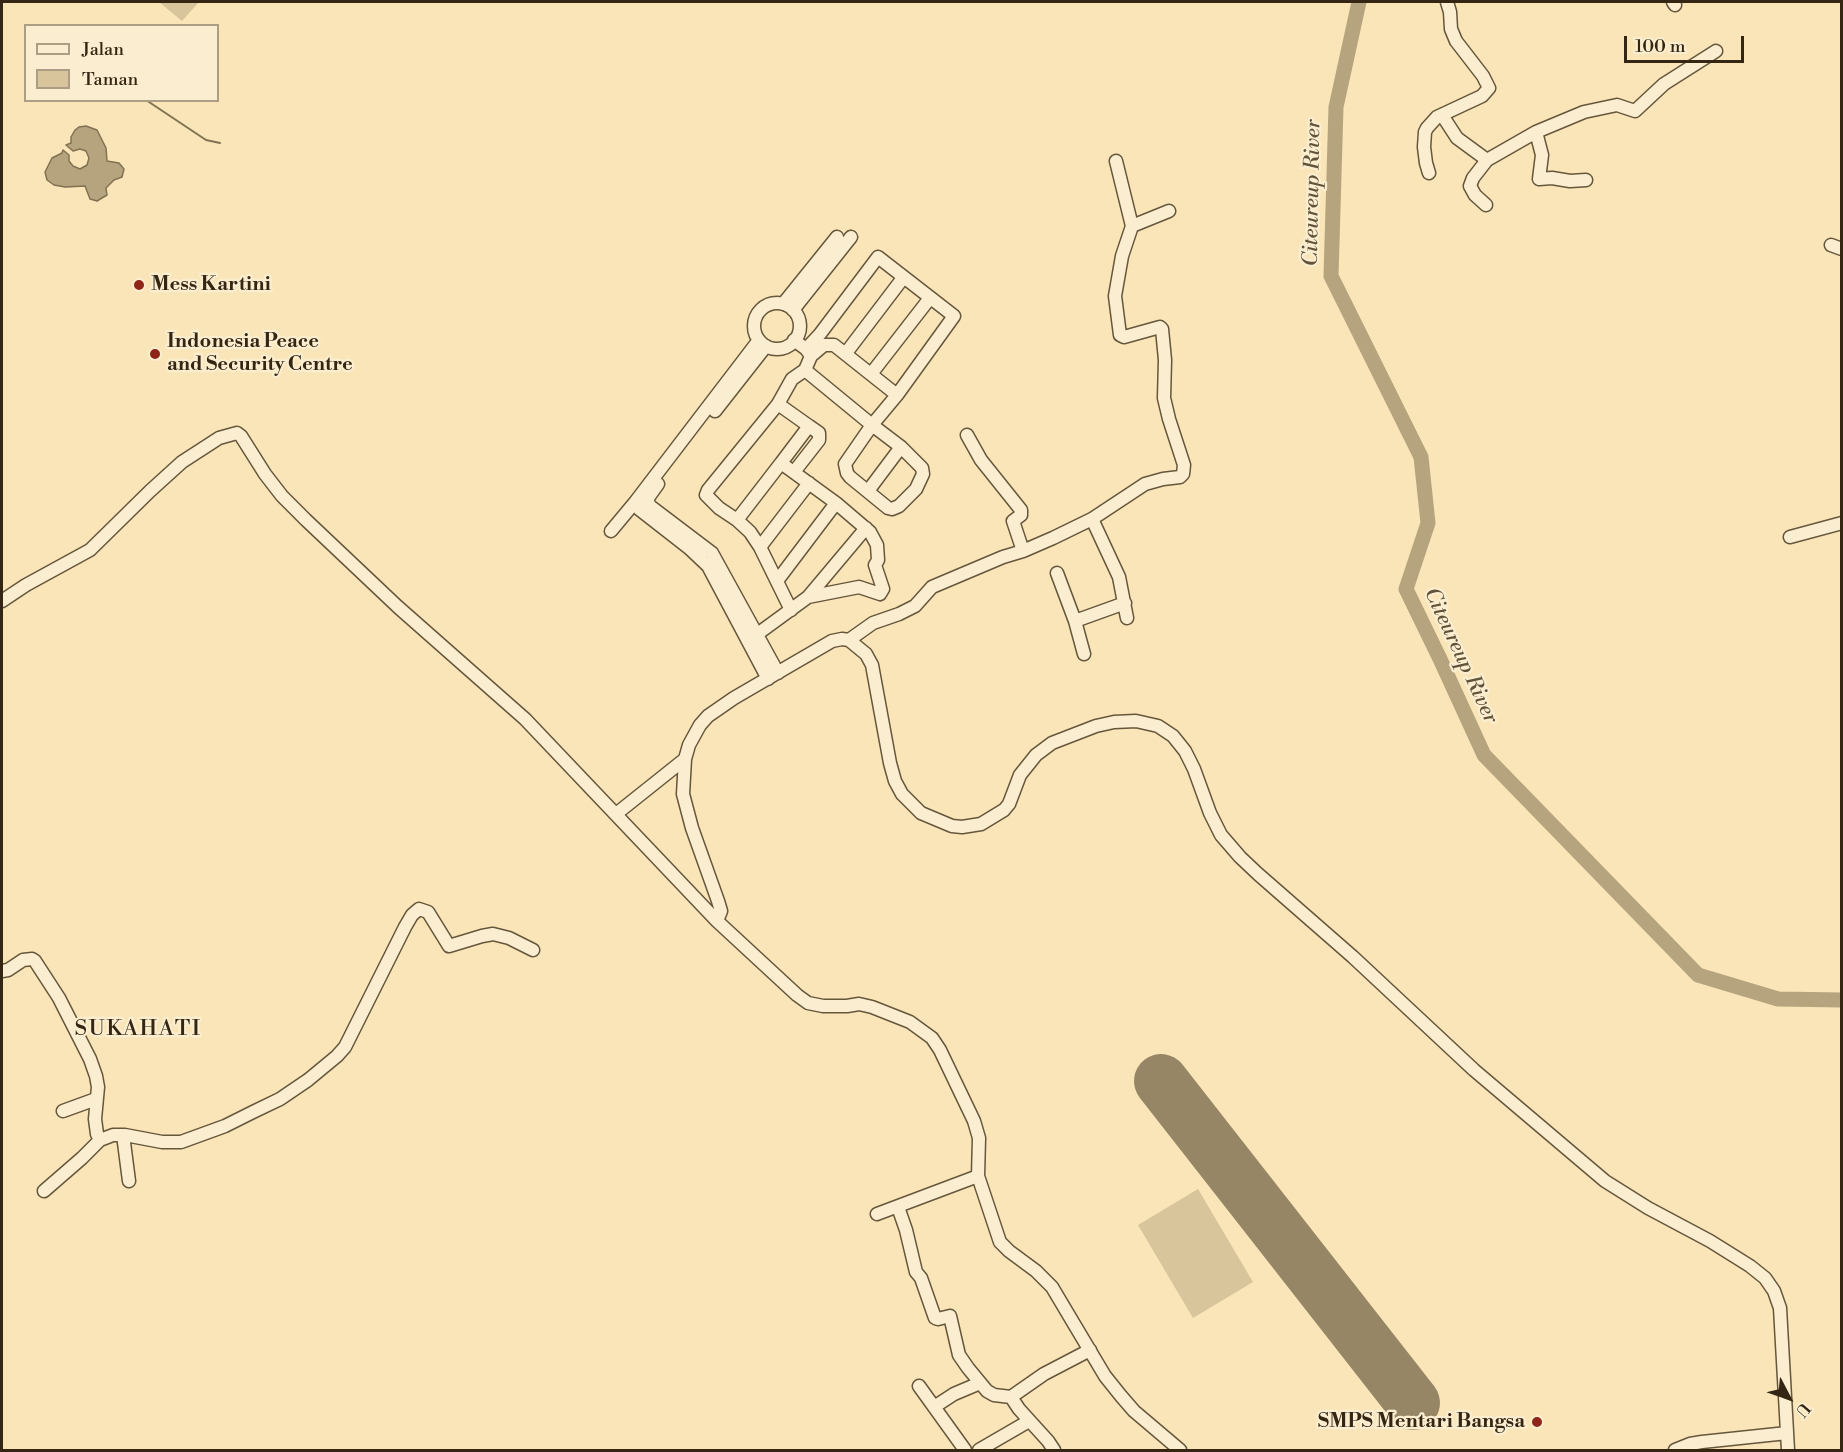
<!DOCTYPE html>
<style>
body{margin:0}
#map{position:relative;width:1843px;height:1452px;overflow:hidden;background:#f9e5b7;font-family:"Libre Bodoni",serif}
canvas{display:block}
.frame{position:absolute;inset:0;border:3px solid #352613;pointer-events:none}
.legend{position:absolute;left:24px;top:24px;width:195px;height:78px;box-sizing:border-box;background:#fbeed0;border:2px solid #ac9e84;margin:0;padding:8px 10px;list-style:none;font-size:18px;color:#352613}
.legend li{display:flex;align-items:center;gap:12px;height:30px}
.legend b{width:30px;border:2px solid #ac9e84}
.north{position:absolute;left:1759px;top:1368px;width:60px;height:60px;-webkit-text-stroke:4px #fbeed0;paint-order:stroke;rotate:131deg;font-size:16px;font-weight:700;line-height:24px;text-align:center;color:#352613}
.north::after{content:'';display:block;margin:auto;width:21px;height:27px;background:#352613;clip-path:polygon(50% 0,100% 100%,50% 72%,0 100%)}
.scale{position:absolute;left:1624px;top:36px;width:120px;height:27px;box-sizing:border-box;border:3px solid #352613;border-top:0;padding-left:8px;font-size:18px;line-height:21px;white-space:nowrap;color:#352613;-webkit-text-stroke:4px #fbeed0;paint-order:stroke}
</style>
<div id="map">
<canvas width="1843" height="1452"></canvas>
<div class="frame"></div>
<ul class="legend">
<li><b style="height:8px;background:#fbeed0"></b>Jalan</li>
<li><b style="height:16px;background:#d8c59b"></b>Taman</li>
</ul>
<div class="north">U</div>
<div class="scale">100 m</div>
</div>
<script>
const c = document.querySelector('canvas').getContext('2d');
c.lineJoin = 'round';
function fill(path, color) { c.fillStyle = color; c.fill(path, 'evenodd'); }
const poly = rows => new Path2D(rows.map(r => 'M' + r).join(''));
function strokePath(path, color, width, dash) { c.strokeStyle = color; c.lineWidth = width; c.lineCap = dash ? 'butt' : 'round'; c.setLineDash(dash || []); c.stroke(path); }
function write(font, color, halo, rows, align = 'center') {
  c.font = font + ' "Libre Bodoni",serif'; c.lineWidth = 4.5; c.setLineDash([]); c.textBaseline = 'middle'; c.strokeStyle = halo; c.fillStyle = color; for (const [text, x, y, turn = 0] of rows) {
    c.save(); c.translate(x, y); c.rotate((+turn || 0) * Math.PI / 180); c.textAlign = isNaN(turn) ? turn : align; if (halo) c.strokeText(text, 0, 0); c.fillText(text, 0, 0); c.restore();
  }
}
fill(poly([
 [159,2,199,2,182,21],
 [1198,1189,1253,1282,1193,1318,1138,1225]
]), '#d8c59b');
const water = poly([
 [86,126,97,130,106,148,107,161,119,163,124,169,122,177,114,180,106,188,107,195,97,201,90,199,85,186,65,187,54,185,47,180,45,172,52,158,62,153,63,150,69,155,69,161,73,166,80,169,87,165,89,158,86,151,80,149,73,151,66,145,71,143,71,137,75,130,79,127,86,126]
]);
fill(water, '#b6a47f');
strokePath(water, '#827254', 1.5);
strokePath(poly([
 [146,100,206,140,220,143]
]), '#827254', 2);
strokePath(poly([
 [1359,2,1336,107,1331,276,1421,457,1428,523,1406,589,1440,659,1484,755,1698,975,1778,999,1842,1000]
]), '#b6a47f', 15);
strokePath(poly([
 [1161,1081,1413,1403]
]), '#978665', 54);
const minor = poly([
 [1673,2,1675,5],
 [1442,115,1457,138,1487,160,1536,132,1584,112,1617,105,1635,111,1664,84,1716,51],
 [1536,132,1542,155,1539,179,1552,178,1570,181,1586,180],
 [1429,173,1426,163,1424,147,1425,132,1427,128,1437,117,1482,96,1489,88,1483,76,1456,41,1451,29,1450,12,1447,2],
 [1486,205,1475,195,1470,186,1473,178,1487,160],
 [1132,226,1169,211],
 [1831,245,1842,249],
 '754 326a23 23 0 1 1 46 0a23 23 0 1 1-46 0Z',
 [783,304,837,237],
 [793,310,851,237],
 [759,340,636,501,636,505,639,509,689,548,708,566,768,679],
 [846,353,903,278],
 [811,356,824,345,834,345,897,395],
 [805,370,872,425,901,447,922,468,923,474,916,489,899,506,892,509,888,508,850,477,847,473,845,464,872,425,897,395,954,316,878,257,820,334,806,349],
 [871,374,930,298],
 [715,411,766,346],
 [967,435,981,460,1021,510,1021,515,1013,521,1023,551],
 [794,472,819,440,819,433,809,426],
 [658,484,648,498,648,502,650,506,712,553,778,673],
 [868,491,901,447],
 [1092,519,1119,577,1127,618],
 [737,520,781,463],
 [611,531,636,501],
 [1790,537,1842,523],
 [760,547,809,483],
 [1057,573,1075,621,1084,654],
 [777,581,836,503],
 [808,597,866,528],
 [2,601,26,585,90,550,150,491,182,462,219,438,237,433,241,436,265,474,282,496,306,520,398,607,525,719,717,921,797,995,808,1003,823,1006,847,1006,859,1004,872,1007,910,1022,932,1038,940,1050,974,1121,979,1138,978,1176,1000,1242,1009,1251,1036,1271,1052,1287,1105,1376,1121,1396,1134,1411,1180,1450],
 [791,610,760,547,750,532,737,520,719,508,706,495,708,490,778,404,792,379,805,370,811,356,806,349,794,340],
 [1075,621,1125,603],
 [752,638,808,597,859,587,880,594,883,589,875,565,878,560,877,545,870,532,836,503,781,463,809,426,778,404],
 [849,640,873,623,899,614,915,606,932,587,1003,557,1023,551,1053,538,1092,519,1145,484,1163,479,1180,477,1183,474,1184,465,1169,419,1164,398,1165,360,1162,329,1160,327,1124,337,1120,335,1115,296,1122,256,1132,226,1116,161],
 [616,814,685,759],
 [717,921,721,911,718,901,692,828,683,794,685,759,689,745,700,725,708,716,734,698,832,641,842,639,849,640,866,654,872,665,890,763,895,781,902,794,921,813,952,826,962,827,981,824,1004,810,1009,804,1020,775,1036,755,1052,743,1096,726,1114,722,1136,721,1158,726,1173,736,1185,751,1194,769,1210,813,1221,835,1240,857,1258,874,1353,957,1474,1070,1605,1181,1648,1208,1710,1241,1750,1266,1765,1278,1774,1291,1780,1308,1788,1450],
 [2,971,8,970,23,960,32,959,35,961,59,998,90,1059,96,1076,98,1087,95,1119,97,1134,100,1140],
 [63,1111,96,1099],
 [123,1135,129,1181],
 [44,1191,82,1158,100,1140,113,1135,125,1135,162,1142,181,1142,225,1126,253,1112,280,1099,308,1080,337,1056,345,1047,405,927,412,915,419,909,428,912,449,946,482,936,493,934,509,938,533,950],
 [898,1207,906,1230,916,1272,921,1278,935,1318,938,1319,950,1316,959,1355,968,1368,987,1391,994,1395,1011,1397,1019,1409,1048,1441,1054,1450],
 [877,1214,978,1176],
 [919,1386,965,1450],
 [1011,1397,1044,1374,1090,1350],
 [934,1407,954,1394,980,1383],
 [979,1450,1029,1421],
 [1675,1450,1690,1444,1702,1442,1787,1433]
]);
strokePath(minor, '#66563c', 15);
strokePath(minor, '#fbeed0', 12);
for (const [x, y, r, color] of [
 [139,285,6,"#8f2418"],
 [155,354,6,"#8f2418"],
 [1537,1422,6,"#8f2418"]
]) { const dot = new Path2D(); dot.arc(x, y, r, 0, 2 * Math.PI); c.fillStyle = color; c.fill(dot); strokePath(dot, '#fbeed0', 2); }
write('bold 20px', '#352613', '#fbeed0', [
 ["Mess Kartini",151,285],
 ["Indonesia Peace",167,342],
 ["and Security Centre",167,365],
 ["SMPS Mentari Bangsa",1525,1422,"right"]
], 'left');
write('italic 21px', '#625239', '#fbeed0', [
 ["Citeureup River",1313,193,-89],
 ["Citeureup River",1460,656,65]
]);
c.letterSpacing = '1.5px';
write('22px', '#352613', '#fbeed0', [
 ["SUKAHATI",138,1030]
]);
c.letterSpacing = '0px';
</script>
